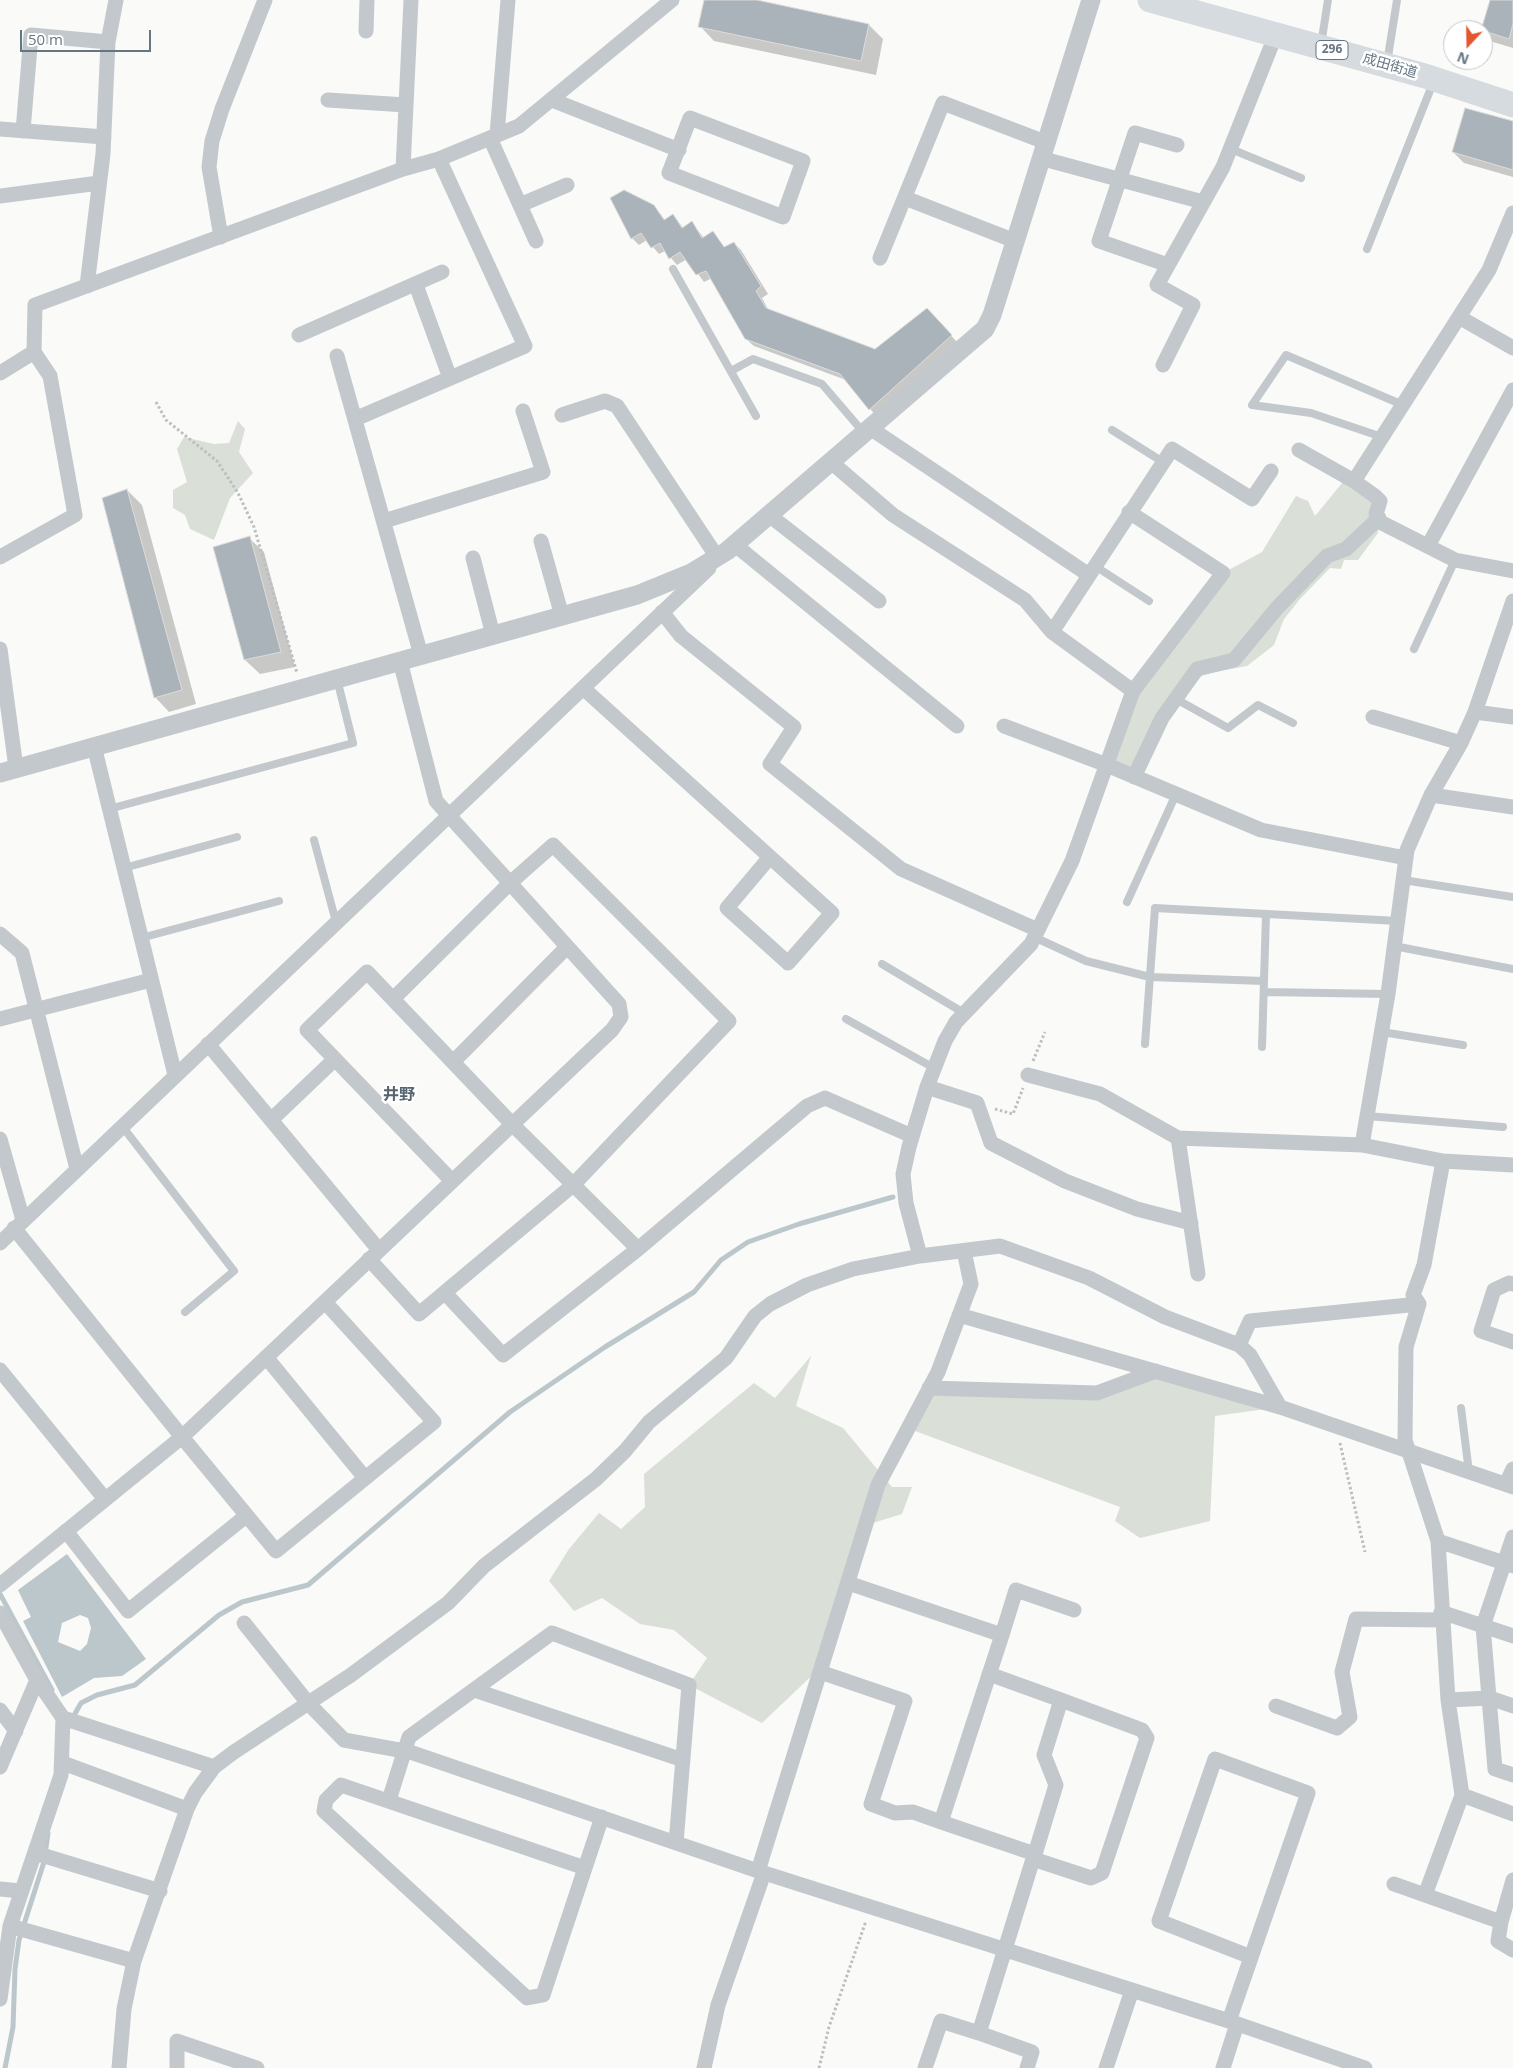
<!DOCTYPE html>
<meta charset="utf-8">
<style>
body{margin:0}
#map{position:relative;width:1513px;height:2068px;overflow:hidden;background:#fafaf8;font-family:"Open Sans",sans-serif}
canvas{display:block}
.north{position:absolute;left:1443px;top:20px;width:50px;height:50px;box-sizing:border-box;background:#fff;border:1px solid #c1c8cd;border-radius:50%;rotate:201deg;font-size:14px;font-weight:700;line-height:20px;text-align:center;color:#657683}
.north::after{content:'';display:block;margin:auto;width:18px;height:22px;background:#e4572e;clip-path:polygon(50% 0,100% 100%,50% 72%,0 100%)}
.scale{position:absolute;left:20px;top:30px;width:131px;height:22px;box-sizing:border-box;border:2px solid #657683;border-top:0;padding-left:6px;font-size:15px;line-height:18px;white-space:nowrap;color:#657683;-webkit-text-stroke:4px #fff;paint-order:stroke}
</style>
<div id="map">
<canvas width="1513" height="2068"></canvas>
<div class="north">N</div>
<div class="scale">50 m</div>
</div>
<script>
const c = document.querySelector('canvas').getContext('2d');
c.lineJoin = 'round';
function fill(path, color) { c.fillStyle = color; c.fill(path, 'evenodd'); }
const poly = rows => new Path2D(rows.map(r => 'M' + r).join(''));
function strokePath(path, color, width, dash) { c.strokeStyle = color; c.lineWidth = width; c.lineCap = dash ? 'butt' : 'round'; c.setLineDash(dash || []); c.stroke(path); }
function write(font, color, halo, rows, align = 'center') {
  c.font = font + ' "Open Sans","Noto Sans JP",sans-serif'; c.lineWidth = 5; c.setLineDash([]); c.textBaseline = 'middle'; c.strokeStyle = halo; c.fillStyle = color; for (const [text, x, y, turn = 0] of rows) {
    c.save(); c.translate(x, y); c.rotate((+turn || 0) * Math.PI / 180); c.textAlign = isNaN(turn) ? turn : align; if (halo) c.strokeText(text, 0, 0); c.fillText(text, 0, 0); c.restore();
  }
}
fill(poly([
 [238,421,245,429,239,452,253,473,230,498,214,540,190,529,185,515,173,508,173,490,187,482,177,449,184,437,214,444,229,443],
 [1347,477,1380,501,1378,533,1358,560,1344,560,1341,569,1330,568,1300,599,1284,619,1274,645,1247,666,1204,674,1171,705,1134,777,1107,765,1133,691,1223,573,1262,552,1296,496,1308,501,1315,516],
 [811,1356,796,1406,843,1428,892,1487,912,1487,902,1514,866,1525,822,1666,762,1723,689,1685,707,1658,674,1630,640,1624,602,1598,574,1611,549,1581,569,1549,599,1513,621,1529,645,1507,644,1474,754,1383,775,1398],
 [1156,1371,1280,1407,1215,1416,1210,1521,1140,1538,1115,1521,1120,1507,907,1428,929,1388,1097,1393]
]), '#dadfd7');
fill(poly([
 [67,1554,146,1659,122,1676,94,1678,62,1697,23,1621,31,1617,18,1590],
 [80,1615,88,1618,91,1628,87,1644,80,1651,58,1642,62,1623]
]), '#bbc7cb');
fill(poly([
 [705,0,751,0,869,25,883,39,876,75,714,41,700,26],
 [1492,0,1513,0,1513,48,1493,42,1483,31],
 [1513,123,1513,177,1464,163,1453,152],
 [654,206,666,221,673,215,684,229,692,223,704,238,713,232,725,248,734,243,741,250,768,294,762,298,769,311,875,350,927,310,958,343,877,417,846,380,754,346,746,339,712,278,704,282,687,259,677,265,665,251,659,254,647,240,639,245,632,238],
 [127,490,142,505,196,704,169,712,155,697],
 [249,538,264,552,295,667,260,674,245,660]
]), '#0003');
strokePath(poly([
 [0,1594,52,1690],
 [72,1719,81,1703,97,1695,135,1685,219,1615,242,1602,308,1585,510,1412,605,1347,694,1292,721,1260,748,1242,799,1224,893,1197],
 [5,2068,13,2027,15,1969,19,1940,44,1862,48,1833]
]), '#bbc7cb', 5);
const building = poly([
 [704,0,757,0,869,24,861,61,698,27,704,0],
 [1490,0,1513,0,1513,24,1509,39,1481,30,1490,0],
 [1465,108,1513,121,1513,170,1452,152,1465,108],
 [624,190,654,205,664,220,673,214,682,228,692,221,702,238,713,231,724,247,734,242,761,286,756,291,766,308,875,349,927,308,952,335,869,410,840,374,745,339,706,271,696,275,680,252,669,259,660,243,651,248,641,233,631,239,610,198,624,190],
 [127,489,182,690,154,698,102,498,127,489],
 [250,536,281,652,244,660,213,547,250,536]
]);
fill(building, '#aab3b9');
strokePath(building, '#dcdcda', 1);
strokePath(poly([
 [156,402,166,420,217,461,238,493,254,527,297,673],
 [1033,1061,1045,1032],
 [995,1109,1013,1114,1023,1088],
 [1340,1443,1365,1552],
 [819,2068,829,2027,866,1921]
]), '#bbbfc2', 3, [2.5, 2.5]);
strokePath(poly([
 [1321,45,1328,0],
 [1387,63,1397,0],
 [1231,149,1301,178],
 [1367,249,1433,83],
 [673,269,756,416],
 [731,371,753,359,822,384,864,433],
 [1112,430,1163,462],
 [1382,437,1311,413,1252,405,1286,355,1403,405],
 [1095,566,1149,601],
 [1414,649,1455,560],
 [1176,699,1228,728,1258,705,1293,723],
 [109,809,353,743,337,679],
 [314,840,336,922],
 [124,868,237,837],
 [1403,880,1513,897],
 [1127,902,1176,794],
 [1034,937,1086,961,1150,977,1264,981],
 [141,938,279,901],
 [1394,946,1513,969],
 [882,964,964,1013],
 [1264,992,1388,994],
 [846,1019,934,1068],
 [1382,1032,1463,1045],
 [1145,1044,1155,908,1398,921],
 [1262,1047,1266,914],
 [1367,1116,1503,1127],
 [122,1126,234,1271,185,1312],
 [1461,1408,1469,1472]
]), '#c3c8cc', 8);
strokePath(poly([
 [366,31,367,0],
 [328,100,406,105],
 [552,100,679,150],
 [690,118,803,161,783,217,669,173,690,118],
 [0,129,104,137],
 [23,131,31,35,108,42],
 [497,135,508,0],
 [490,138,536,241],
 [1040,158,1203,202],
 [403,169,411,0],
 [0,196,99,183],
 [905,198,1015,241],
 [520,205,567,185],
 [221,237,209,167,212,141,222,109,265,0],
 [880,258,943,103,1045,142],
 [1168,265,1099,241,1135,133,1177,145],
 [416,285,450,378],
 [87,286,103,154,108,42,116,0],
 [1459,317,1513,348],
 [299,335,442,272],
 [337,356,421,655],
 [1163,365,1193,305,1157,285,1223,167,1276,34],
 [0,373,34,352,35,305,403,169,439,159,519,126,672,0],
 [562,415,605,401,617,406,717,557],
 [355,419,525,346,439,159],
 [870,428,1089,575],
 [1299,450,1354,481,1375,496,1380,501,1376,514,1380,522,1455,560,1513,571],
 [831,462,893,515,1025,600,1052,632],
 [1354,481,1489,270,1513,213],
 [769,515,879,601],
 [384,521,543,472,523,411],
 [541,541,562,616],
 [734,544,957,726],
 [1428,546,1513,390],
 [0,557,75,515,50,376,34,352],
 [473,558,493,635],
 [662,612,681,636,794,727,770,764,901,869,1038,930],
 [0,649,16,768],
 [583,688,770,857,832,913,788,963,727,908,770,857],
 [1133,691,1052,632,1172,449,1252,499,1271,471],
 [1475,712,1513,717],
 [1373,717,1461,743],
 [1004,726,1107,765,1261,830,1406,858],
 [94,746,175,1075],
 [1134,777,1162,718,1197,669,1234,660,1277,608,1327,556,1346,549,1379,518],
 [1431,795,1513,807],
 [0,934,22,953,77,1169],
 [0,1019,151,980],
 [208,1044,379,1250],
 [453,1062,567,947],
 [1028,1075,1100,1094,1178,1138,1362,1145,1443,1161,1513,1165],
 [927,1087,977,1103,991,1143,1065,1181,1137,1209,1191,1223],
 [271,1120,335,1059],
 [1178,1138,1198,1274],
 [0,1139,23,1220],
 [1362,1145,1388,994,1407,850,1431,795,1461,743,1475,712,1513,601],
 [1443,1161,1424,1265,1413,1295,1419,1304,1406,1347,1405,1440,1438,1541,1448,1700,1462,1795,1513,1814],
 [452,1181,307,1030,367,972,512,1124,638,1249],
 [14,1228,182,1437,276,1551,434,1422,325,1302],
 [0,1243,709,568],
 [920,1256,906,1203,903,1174,909,1147,927,1087,945,1041,956,1022,1031,944,1072,861,1133,691,1223,573,1129,512],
 [369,1259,419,1314,573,1185,729,1021,553,845,510,883,393,999],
 [1513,1284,1509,1283,1494,1290,1481,1331,1513,1342],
 [445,1293,503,1355,638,1249,807,1106,825,1098,912,1136],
 [959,1315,1280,1407,1513,1487],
 [1239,1345,1250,1321,1419,1304],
 [266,1357,365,1478],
 [0,1370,105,1499],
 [929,1388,1097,1393,1156,1371],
 [1506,1484,1513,1469],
 [66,1531,128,1611,246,1516],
 [1513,1537,1483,1626,1495,1769,1513,1775],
 [1438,1541,1513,1566],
 [848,1583,1002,1635,1016,1590,1074,1610],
 [0,1585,182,1437,612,1030,621,1017,619,1004,436,801,400,661],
 [1441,1612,1513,1636],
 [0,1613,37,1680,63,1718,61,1775,10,1926,0,1999],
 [244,1623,308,1703,344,1740,410,1752,758,1871,1229,2021,1365,2068],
 [820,1672,905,1701,871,1804,895,1813,913,1812,941,1822,1002,1635],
 [474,1690,683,1760],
 [1448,1700,1490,1698,1513,1706],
 [1276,1706,1337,1728,1350,1717,1342,1672,1356,1619,1442,1620],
 [0,1710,16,1731],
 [63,1718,214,1767],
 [63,1763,187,1809],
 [0,1767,37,1680],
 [389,1800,409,1737,552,1633,689,1685,676,1843],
 [941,1822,1035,1854,1056,1785,1044,1755,1061,1700,989,1674],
 [35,1853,160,1891],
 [1035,1854,1033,1859,1091,1878,1102,1873,1147,1738,1142,1730,1061,1700],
 [585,1868,341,1785,326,1800,324,1811,527,1998,543,1995,585,1868,602,1817],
 [758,1871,878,1485,938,1372,971,1284,964,1251],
 [1513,1880,1501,1922,1498,1941,1513,1950],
 [1394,1884,1501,1922],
 [0,1889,21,1891],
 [1425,1895,1462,1795],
 [10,1926,134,1961],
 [1229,2021,1308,1793,1215,1759,1159,1921,1251,1957],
 [119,2068,124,2009,134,1961,187,1809,195,1793,214,1767,234,1752,351,1675,448,1603,484,1566,596,1479,625,1451,649,1422,726,1358,755,1316,770,1304,807,1285,853,1269,920,1256,1000,1246,1089,1278,1165,1317,1239,1345,1250,1355,1280,1407],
 [177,2068,177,2041,257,2068],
 [704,2068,718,2005,764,1873],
 [925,2068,941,2021,979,2033],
 [1027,2068,1032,2052,979,2033,1033,1859],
 [1106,2068,1132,1990],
 [1223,2068,1237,2024]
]), '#c3c8cc', 15);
strokePath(poly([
 [0,773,637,595,691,573,727,551,985,329,992,315,1091,0]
]), '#c3c8cc', 19);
strokePath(poly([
 [1150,0,1425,76,1513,105]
]), '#d6dbdf', 25);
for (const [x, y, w] of [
 [1332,50,32]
]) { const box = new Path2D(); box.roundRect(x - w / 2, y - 9.5, w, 19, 4); c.fillStyle = '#fff'; c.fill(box); strokePath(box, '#657683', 1); }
write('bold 12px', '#657683', null, [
 ["296",1332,50]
]);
write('14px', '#657683', '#fff', [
 ["成田街道",1390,66,16]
]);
write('bold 16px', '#57646e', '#fff', [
 ["井野",399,1095]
]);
</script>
